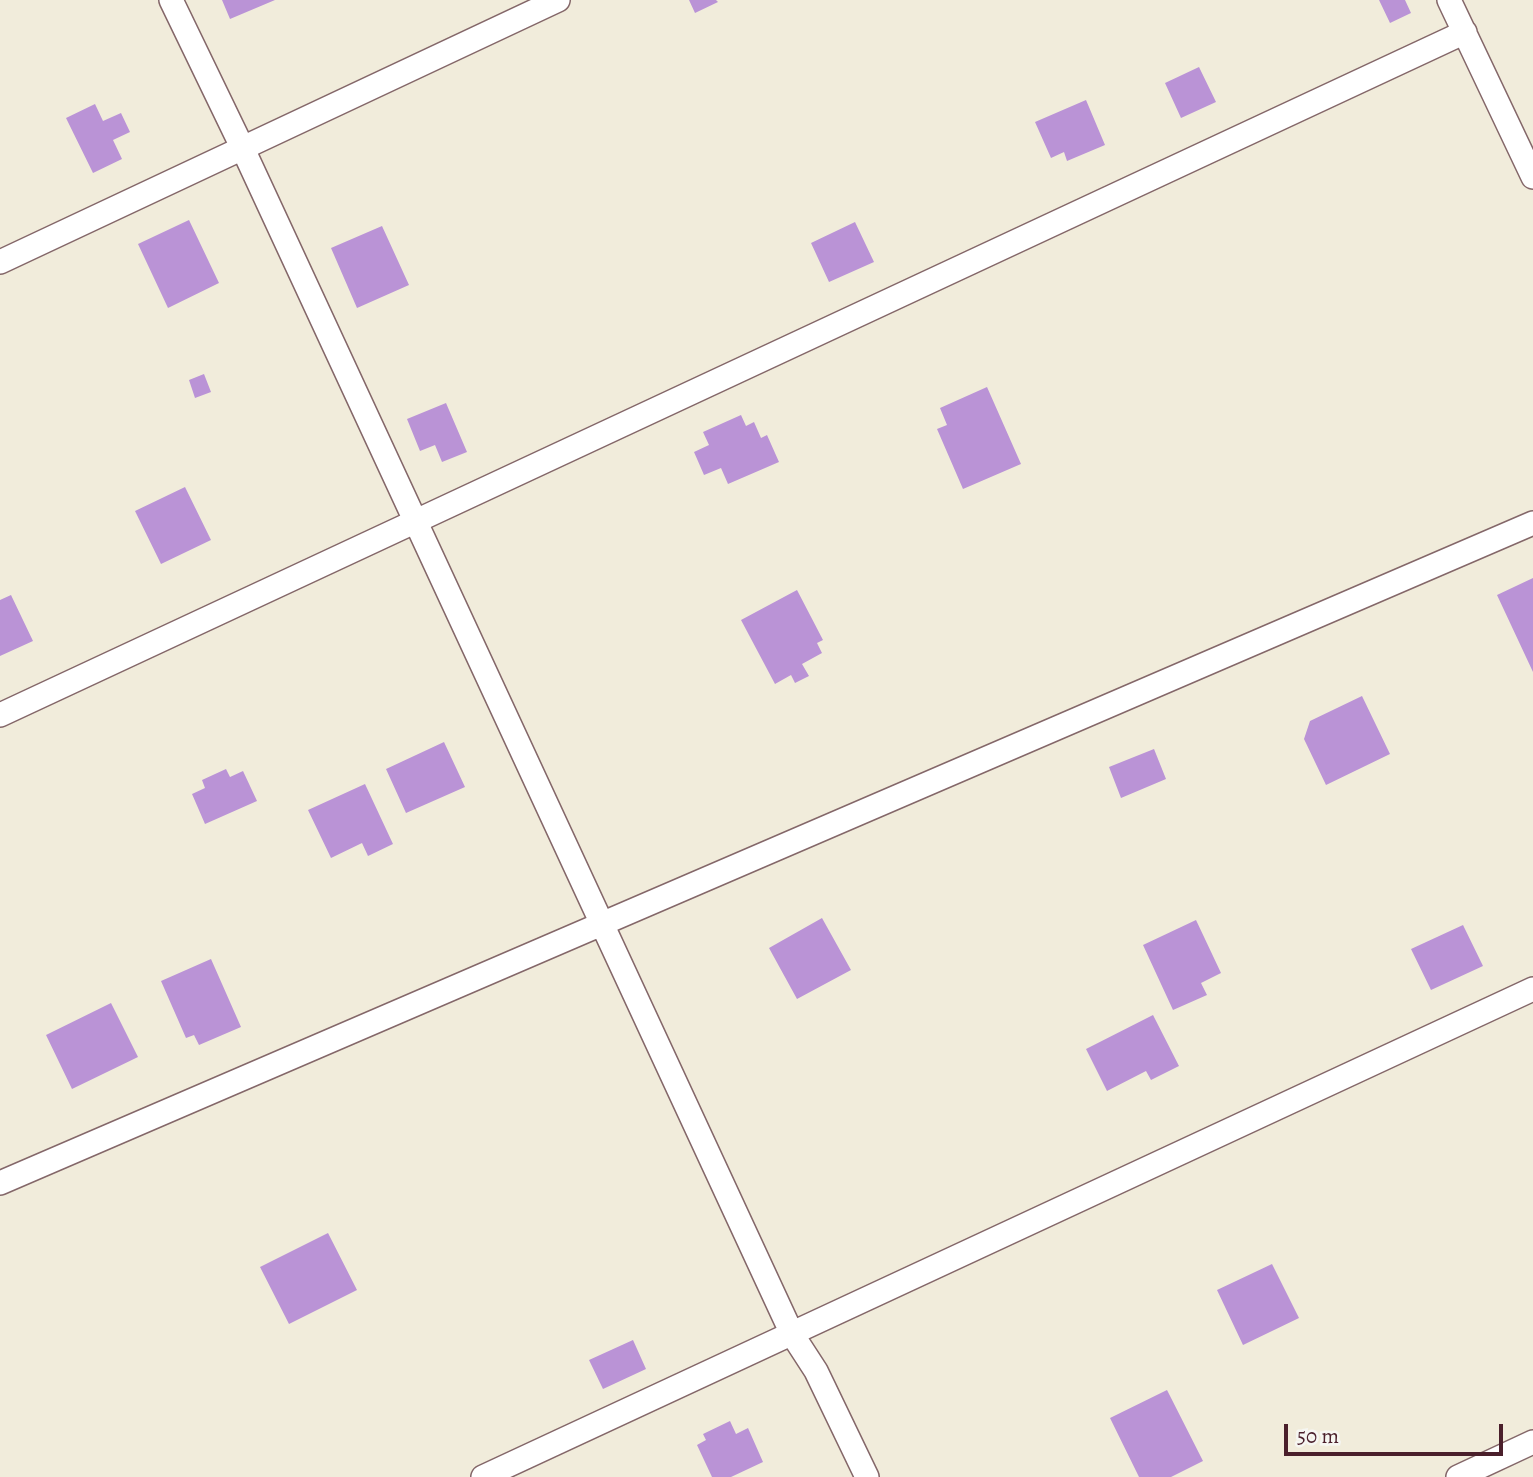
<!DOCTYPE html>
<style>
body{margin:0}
#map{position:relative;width:1533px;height:1477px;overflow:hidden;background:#f1ecdb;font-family:Alegreya,serif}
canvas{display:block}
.scale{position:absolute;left:1284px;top:1424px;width:219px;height:32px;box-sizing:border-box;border:4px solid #4a1f2b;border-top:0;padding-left:9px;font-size:21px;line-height:24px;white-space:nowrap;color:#4a1f2b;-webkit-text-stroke:5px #f6f6f2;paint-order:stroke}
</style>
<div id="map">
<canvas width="1533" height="1477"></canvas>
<div class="scale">50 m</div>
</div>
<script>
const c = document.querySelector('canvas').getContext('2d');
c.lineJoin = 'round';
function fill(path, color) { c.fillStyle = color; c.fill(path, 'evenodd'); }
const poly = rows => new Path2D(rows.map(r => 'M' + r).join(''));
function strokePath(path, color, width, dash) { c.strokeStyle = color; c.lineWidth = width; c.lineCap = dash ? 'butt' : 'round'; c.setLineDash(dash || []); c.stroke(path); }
fill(poly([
 [222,0,275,0,230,19],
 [689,0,716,0,718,2,695,13],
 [1379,0,1405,0,1411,13,1390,23],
 [1199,67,1216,102,1181,118,1165,83],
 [1086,100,1105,145,1067,161,1064,152,1051,158,1035,122],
 [95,104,103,121,121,113,130,132,113,140,122,159,93,173,66,118],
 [189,220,219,283,168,308,138,244],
 [855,222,874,262,829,282,811,243],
 [382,226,409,285,357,308,331,248],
 [204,374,211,392,195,398,189,380],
 [987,387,1021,464,963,489,937,429,947,425,940,408],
 [446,403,467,452,442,462,435,445,420,451,407,419],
 [741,415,746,426,754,422,761,438,767,435,779,462,728,484,721,468,704,475,694,452,709,445,703,432],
 [185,487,211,540,161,564,135,511],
 [1533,578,1533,672,1497,595],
 [797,590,823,640,817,643,822,653,802,664,809,676,795,683,791,675,775,684,741,620],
 [11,595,33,641,0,656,0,600],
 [1362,696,1390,754,1326,785,1304,739,1310,721],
 [444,742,465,787,406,813,386,769],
 [1154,749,1166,779,1121,798,1109,767],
 [226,769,230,777,243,771,257,801,205,824,192,794,205,788,202,780],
 [365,784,393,844,368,856,362,843,331,858,308,810],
 [822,918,851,970,797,999,769,948],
 [1196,920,1221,973,1201,983,1207,995,1173,1010,1143,945],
 [1463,925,1483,966,1431,990,1411,949],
 [211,959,241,1027,199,1045,194,1035,186,1038,161,981],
 [111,1003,138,1057,72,1089,46,1035],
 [1153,1015,1179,1066,1151,1080,1146,1071,1107,1091,1086,1049],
 [328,1233,357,1290,289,1324,260,1267],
 [1272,1264,1299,1318,1243,1345,1217,1290],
 [633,1340,646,1369,603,1389,589,1360],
 [1167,1390,1203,1461,1171,1477,1139,1477,1110,1418],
 [730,1421,736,1434,748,1428,763,1462,731,1477,712,1477,697,1445,706,1440,703,1434]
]), '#ba93d6');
const minor = poly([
 [171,0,243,149,792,1334,816,1371,867,1477],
 [1449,0,1533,177],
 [0,262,558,0],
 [0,715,1465,32],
 [0,1183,1533,523],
 [483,1477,1533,989],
 [1458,1477,1533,1442]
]);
strokePath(minor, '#846769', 26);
strokePath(minor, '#fff', 23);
</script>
